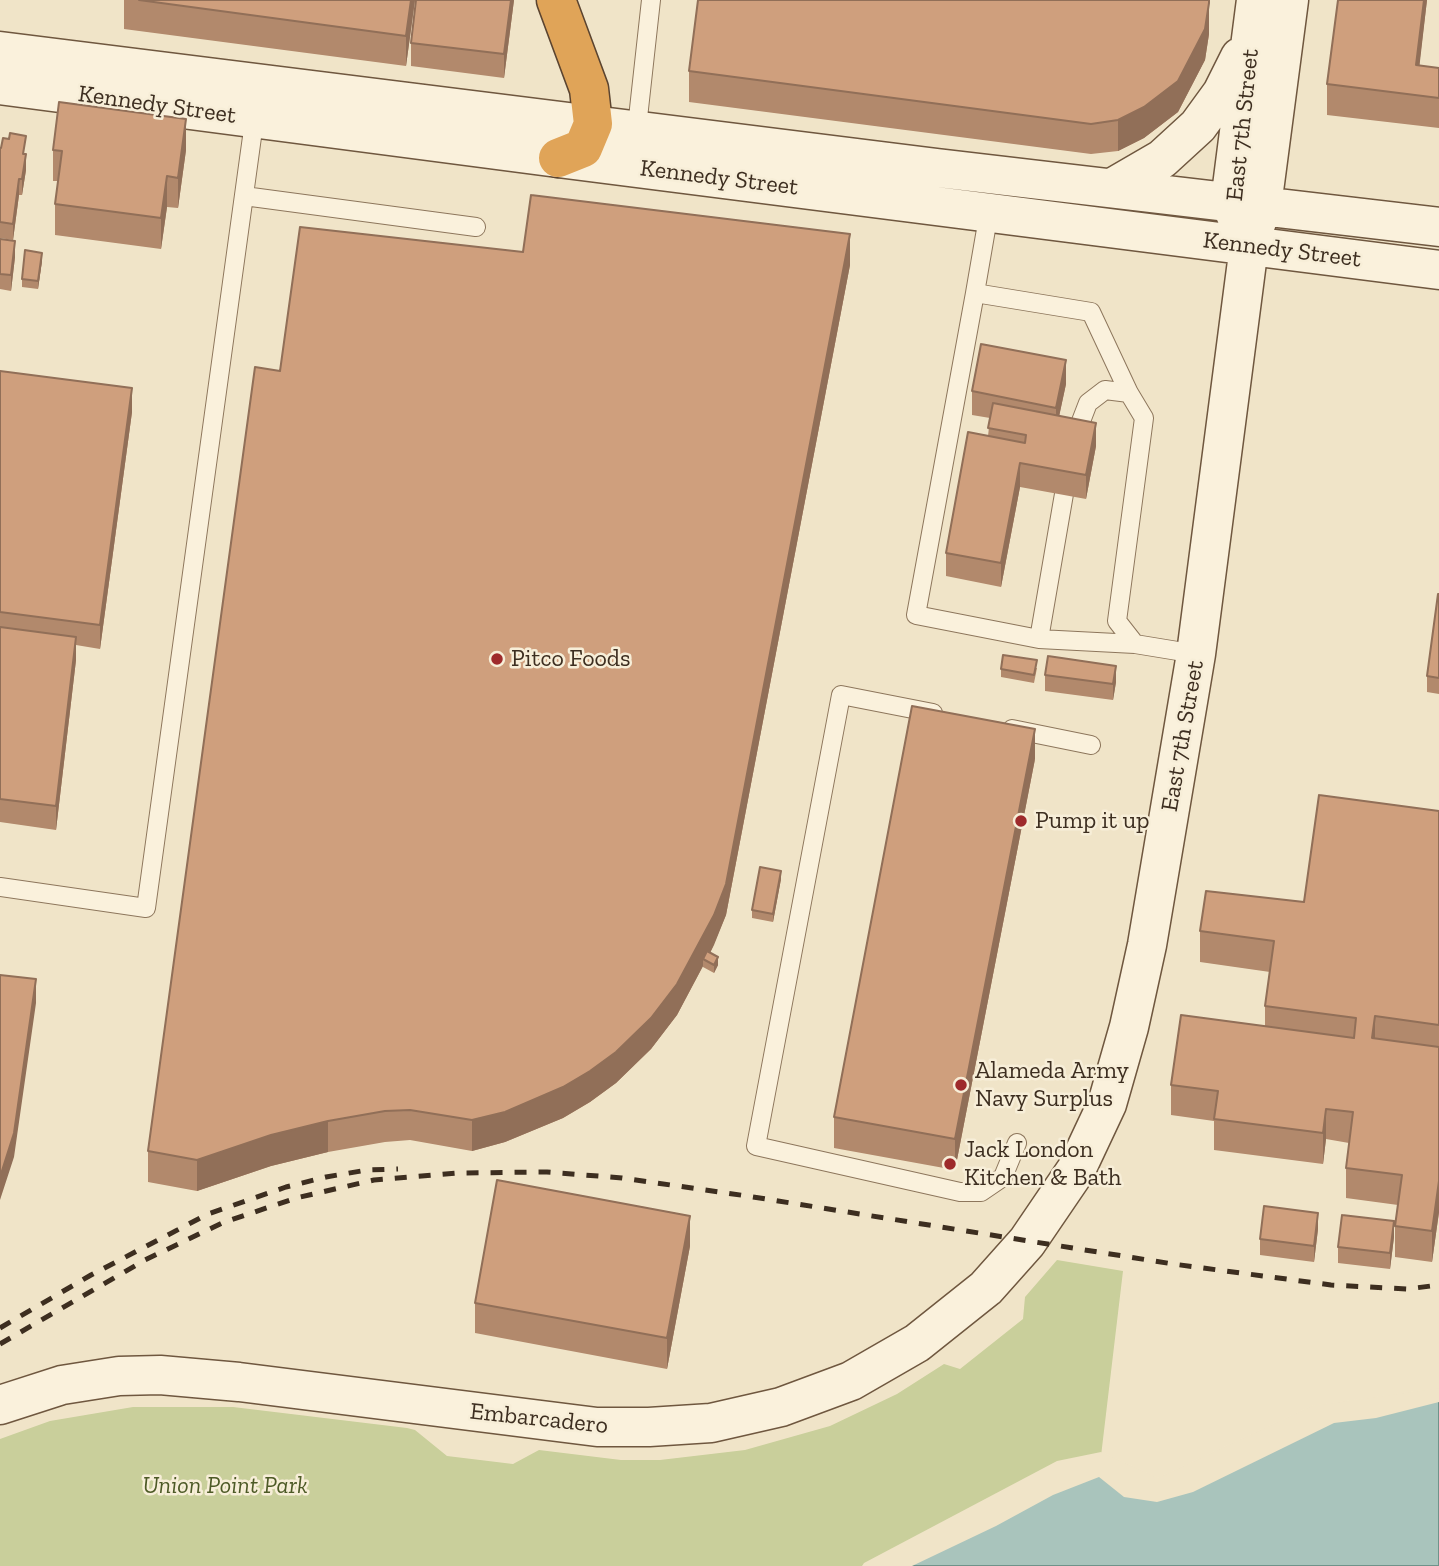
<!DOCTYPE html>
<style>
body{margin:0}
canvas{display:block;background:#f0e4c8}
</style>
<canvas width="1439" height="1566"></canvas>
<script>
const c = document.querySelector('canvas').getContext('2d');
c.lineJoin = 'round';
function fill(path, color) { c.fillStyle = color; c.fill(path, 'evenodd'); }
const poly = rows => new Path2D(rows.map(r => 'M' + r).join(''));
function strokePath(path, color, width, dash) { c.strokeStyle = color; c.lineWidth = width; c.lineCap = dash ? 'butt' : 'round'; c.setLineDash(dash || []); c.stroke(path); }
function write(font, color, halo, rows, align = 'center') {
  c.font = font + ' "Zilla Slab",serif'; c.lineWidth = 5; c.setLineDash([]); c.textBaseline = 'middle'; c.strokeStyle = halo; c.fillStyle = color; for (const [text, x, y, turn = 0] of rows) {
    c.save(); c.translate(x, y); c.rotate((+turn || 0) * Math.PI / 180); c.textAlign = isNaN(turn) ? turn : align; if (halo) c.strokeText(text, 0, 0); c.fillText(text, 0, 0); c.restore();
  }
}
fill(poly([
 [1057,1260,1123,1271,1101,1456,866,1566,0,1566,0,1439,50,1421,133,1407,233,1407,407,1428,415,1430,447,1456,513,1464,539,1450,621,1460,660,1460,745,1450,830,1426,897,1394,944,1364,960,1369,1023,1319,1025,1297]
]), '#c9cf9b');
const water = poly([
 [1439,1391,1439,1566,866,1566,1058,1464,1158,1482,1234,1448,1439,1391]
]);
fill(water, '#a9c4bc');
strokePath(water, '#6f938a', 2);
fill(poly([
 [1439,1388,1439,1402,1376,1418,1334,1423,1193,1492,1157,1502,1124,1497,1099,1477,1053,1495,996,1526,912,1566,862,1566,864,1563,1057,1461,1101,1452,1158,1478,1312,1406]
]), '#f0e4c8');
const lane = poly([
 [636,136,651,0],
 [244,196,476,227],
 [975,293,989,212],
 [1073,442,1088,403,1105,390,1129,393],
 [1039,639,1064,494],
 [1135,644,1117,621,1144,418,1129,393,1091,312,975,293,916,615,1039,639,1135,644,1196,654],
 [933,713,841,695,756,1146,960,1192,981,1192,1003,1177,1017,1143],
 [1012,729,1091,745],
 [0,887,146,908,255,115]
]);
const secondary = poly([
 [0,51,937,168,1439,227],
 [0,85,558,158,1439,270],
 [1112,188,1162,159,1198,126,1222,93,1240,57],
 [1240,225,1230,202,1256,0],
 [0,1405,62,1385,119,1376,160,1375,239,1382,597,1427,649,1427,711,1423,781,1407,851,1381,917,1343,986,1288,1027,1242,1076,1170,1107,1104,1129,1027,1147,945,1196,654,1249,246,1262,206,1289,0]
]);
const highway = poly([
 [556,0,589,89,593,124,583,148,558,158]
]);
strokePath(lane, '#8d765c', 20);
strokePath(secondary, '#6f573f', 41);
strokePath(highway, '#5b4430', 41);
strokePath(lane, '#faf1dc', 18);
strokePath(secondary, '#faf1dc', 38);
strokePath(highway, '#e0a458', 38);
strokePath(poly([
 [0,1328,91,1275,208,1214,286,1187,326,1177,367,1170,398,1169],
 [0,1344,145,1260,222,1223,296,1198,374,1180,459,1173,547,1172,622,1178,747,1196,1173,1264,1331,1285,1407,1289,1439,1285]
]), '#3d2e20', 5, [12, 12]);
fill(poly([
 [124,0,415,0,406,66,124,29],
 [514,0,504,78,411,66,411,43],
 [1338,0,1427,0,1419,66,1439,68,1439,128,1327,115,1327,84],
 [1209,34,1205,60,1178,112,1144,138,1118,151,1091,154,689,102,689,71],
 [9,139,25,154,26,170,22,195,19,195,13,240,0,238,0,148,1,148],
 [53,150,186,150,178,208,167,207,161,249,55,235,55,204,58,181,53,181],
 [0,239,15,257,11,291,0,289],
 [523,252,850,265,726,915,710,953,718,965,714,973,703,967,703,966,677,1015,651,1049,616,1083,590,1102,563,1118,505,1142,472,1151,410,1140,385,1142,328,1152,271,1166,197,1191,148,1182,148,1151,280,371],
 [42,261,38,289,22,287,22,279],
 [0,371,132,412,100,649,76,645,76,660,56,830,0,822],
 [1066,384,1059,416,1096,446,1086,499,1020,487,1001,587,946,576,946,553,988,436,990,418,972,415,972,391],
 [1439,594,1439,694,1427,692,1427,676],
 [1037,668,1034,683,1001,677,1001,669],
 [1045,675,1116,682,1113,700,1045,691],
 [1035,759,955,1170,834,1148,834,1117],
 [1439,811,1439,1212,1432,1262,1395,1257,1395,1226,1398,1205,1346,1198,1346,1168,1349,1143,1326,1139,1323,1164,1214,1150,1214,1121,1171,1115,1171,1085,1265,1026,1265,1006,1270,972,1200,962,1200,931,1304,902],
 [781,879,773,922,752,918,752,910],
 [1318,1229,1314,1262,1260,1255,1260,1239],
 [1394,1237,1390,1269,1338,1263,1338,1247],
 [690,1246,667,1369,475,1333,475,1303]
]), '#b2896c');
fill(poly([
 [411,0,415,0,406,66,406,36],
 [511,0,514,0,504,78,504,54],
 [1424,0,1427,0,1416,96,1416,65],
 [1209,3,1209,34,1205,60,1178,112,1144,138,1118,151,1118,120],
 [186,119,186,150,178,208,178,178],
 [26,154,26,170,22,195,22,179],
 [167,176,167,207,161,249,161,218],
 [19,179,19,195,13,240,13,224],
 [850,234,850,265,726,915,714,945,706,961,703,959,703,966,677,1015,651,1049,616,1083,590,1102,563,1118,505,1142,472,1151,472,1120],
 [15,241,15,257,11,291,11,275],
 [42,253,42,261,38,289,38,281],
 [1066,360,1066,384,1056,431,1056,408],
 [132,388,132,412,100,649,100,625],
 [1096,423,1096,446,1086,499,1086,475],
 [1020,463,1020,487,1001,587,1001,563],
 [76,637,76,660,56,830,56,806],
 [1116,666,1116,682,1113,700,1113,684],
 [1035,729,1035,759,955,1170,955,1139],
 [781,871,781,879,773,922,773,914],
 [718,957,718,965,714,973,714,965],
 [36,979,36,1003,14,1157,0,1200,0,1177],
 [1375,1016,1375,1047,1372,1038],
 [1326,1109,1326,1139,1323,1164,1323,1133],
 [328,1121,328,1152,271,1166,197,1191,197,1160,271,1135],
 [1439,1181,1439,1212,1432,1262,1432,1231],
 [1318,1213,1318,1229,1314,1262,1314,1246],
 [690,1216,690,1246,667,1369,667,1338],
 [1394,1221,1394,1237,1390,1269,1390,1253]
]), '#916f58');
const building = poly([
 [139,0,411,0,406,36,139,0],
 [416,0,511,0,504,54,411,43,416,0],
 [698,0,1209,0,1209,3,1205,29,1178,81,1144,107,1118,120,1091,124,689,71,698,0],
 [1338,0,1424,0,1416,65,1439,68,1439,98,1327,84,1338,0],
 [59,102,186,119,178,178,167,176,161,218,55,204,62,151,53,150,59,102],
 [10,133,26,136,23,154,26,154,22,179,19,179,13,224,0,222,0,148,1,148,3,138,9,139,10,133],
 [531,195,850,234,726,884,714,915,677,984,651,1018,616,1052,590,1071,563,1087,505,1112,472,1120,410,1110,385,1111,328,1121,271,1135,197,1160,148,1151,255,367,280,371,300,227,523,252,531,195],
 [0,239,15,241,11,275,0,274,0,239],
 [25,250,42,253,38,281,22,279,25,250],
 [981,344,1066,360,1056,408,972,391,981,344],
 [0,371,132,388,100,625,0,612,0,371],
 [993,403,1096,423,1086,475,1020,463,1001,563,946,553,968,432,1025,443,1026,435,988,428,993,403],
 [1438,594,1439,594,1439,678,1427,676,1438,594],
 [0,627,76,637,56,806,0,799,0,627],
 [1003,655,1037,660,1034,675,1001,669,1003,655],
 [1048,656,1116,666,1113,684,1045,675,1048,656],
 [912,706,1035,729,955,1139,834,1117,912,706],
 [1319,795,1439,811,1439,1025,1375,1016,1372,1038,1439,1047,1439,1181,1432,1231,1395,1226,1402,1175,1346,1168,1353,1112,1326,1109,1323,1133,1214,1119,1218,1091,1171,1085,1181,1015,1354,1038,1356,1018,1265,1006,1274,941,1200,931,1206,891,1304,902,1319,795],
 [760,867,781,871,773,914,752,910,760,867],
 [707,951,718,957,714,965,703,959,707,951],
 [0,975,36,979,14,1133,0,1177,0,975],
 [497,1180,690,1216,667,1338,475,1303,497,1180],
 [1264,1206,1318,1213,1314,1246,1260,1239,1264,1206],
 [1342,1215,1394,1221,1390,1253,1338,1247,1342,1215]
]);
fill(building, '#cf9f7d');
strokePath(building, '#916f58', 2);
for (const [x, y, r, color] of [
 [497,659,7,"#9e2a2b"],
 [1021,821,7,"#9e2a2b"],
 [961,1085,7,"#9e2a2b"],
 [950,1164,7,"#9e2a2b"]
]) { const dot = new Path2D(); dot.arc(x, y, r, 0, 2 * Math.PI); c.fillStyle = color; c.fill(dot); strokePath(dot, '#f7eed8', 2.5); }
write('24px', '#3d2e20', '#f7eed8', [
 ["Kennedy Street",157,105,8],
 ["East 7th Street",1243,125,-84],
 ["Kennedy Street",719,178,7],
 ["Kennedy Street",1282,250,7],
 ["East 7th Street",1183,736,-80],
 ["Embarcadero",539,1419,6]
]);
write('24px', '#3d2e20', '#f7eed8', [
 ["Pitco Foods",511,659],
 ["Pump it up",1035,821],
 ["Alameda Army",975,1071],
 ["Navy Surplus",975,1099],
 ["Jack London",964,1150],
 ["Kitchen & Bath",964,1178]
], 'left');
write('italic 24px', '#4d5a26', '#f7eed8', [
 ["Union Point Park",225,1486]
]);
</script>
